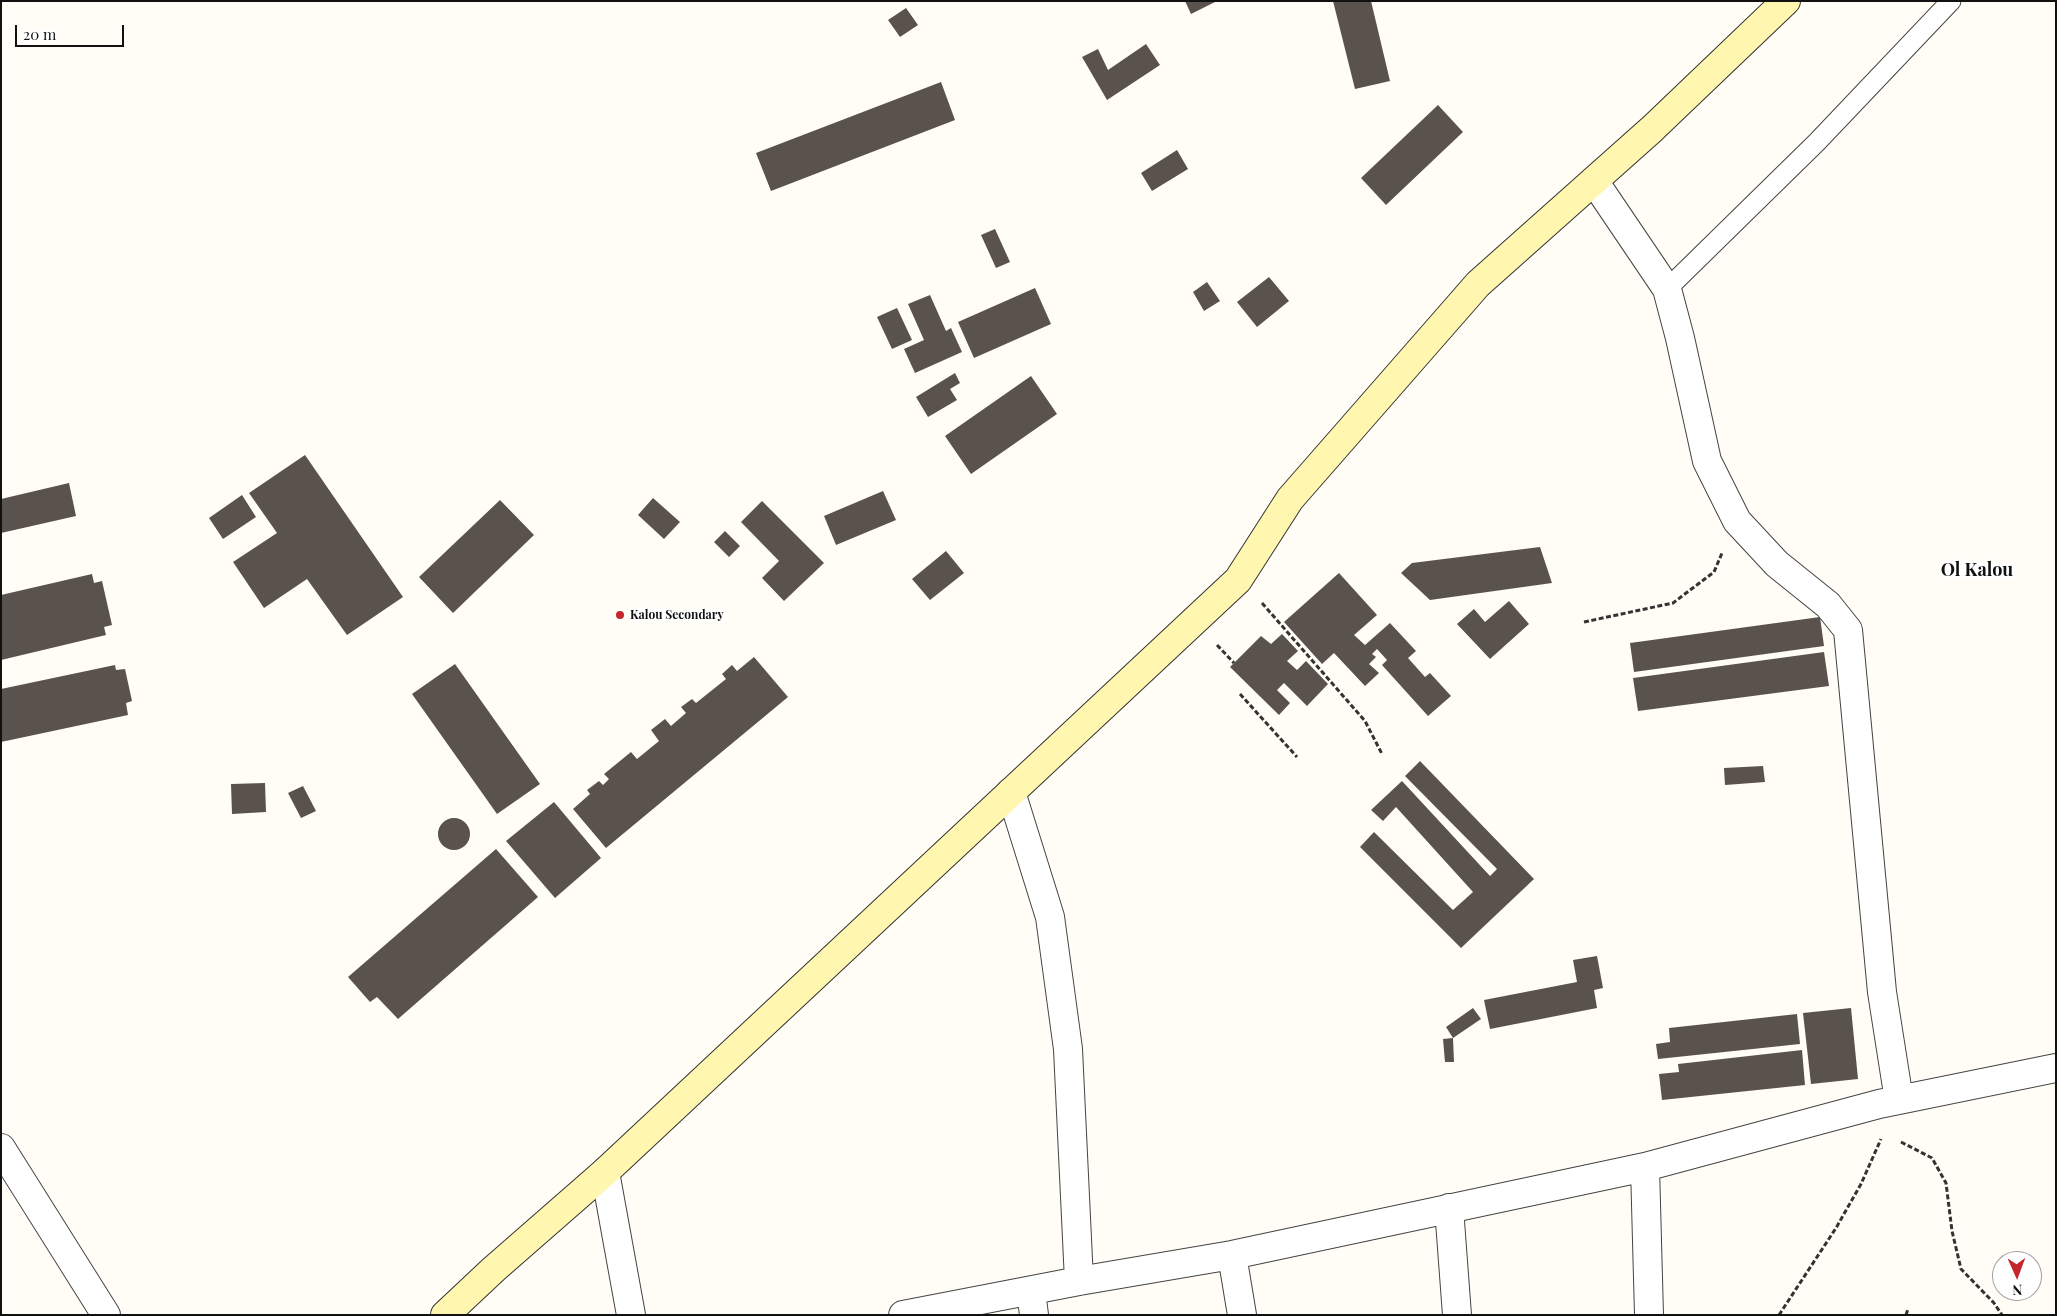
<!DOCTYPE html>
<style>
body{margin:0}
#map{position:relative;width:2057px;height:1316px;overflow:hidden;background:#fffdf5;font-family:"Playfair Display",serif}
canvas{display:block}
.frame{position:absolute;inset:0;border:2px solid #111;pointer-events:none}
.north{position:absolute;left:1992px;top:1251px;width:50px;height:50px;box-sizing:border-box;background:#fff;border:1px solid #a0a0a0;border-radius:50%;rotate:178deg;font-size:14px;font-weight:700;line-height:20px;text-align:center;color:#111}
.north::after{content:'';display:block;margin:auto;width:18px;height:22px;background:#c4262e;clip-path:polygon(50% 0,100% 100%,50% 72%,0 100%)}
.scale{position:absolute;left:15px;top:25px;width:109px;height:22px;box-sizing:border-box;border:2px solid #111;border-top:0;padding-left:6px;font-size:15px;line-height:18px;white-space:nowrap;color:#111;-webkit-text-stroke:4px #fff;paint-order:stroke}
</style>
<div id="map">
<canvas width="2057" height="1316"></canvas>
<div class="frame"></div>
<div class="north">N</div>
<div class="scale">20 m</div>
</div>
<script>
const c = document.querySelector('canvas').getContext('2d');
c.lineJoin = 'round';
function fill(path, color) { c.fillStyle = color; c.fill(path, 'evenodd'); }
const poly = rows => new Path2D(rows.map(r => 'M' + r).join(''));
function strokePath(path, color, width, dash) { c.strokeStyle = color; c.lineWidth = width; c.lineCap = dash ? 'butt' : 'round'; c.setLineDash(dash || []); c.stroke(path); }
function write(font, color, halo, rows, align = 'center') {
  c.font = font + ' "Playfair Display",serif'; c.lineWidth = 5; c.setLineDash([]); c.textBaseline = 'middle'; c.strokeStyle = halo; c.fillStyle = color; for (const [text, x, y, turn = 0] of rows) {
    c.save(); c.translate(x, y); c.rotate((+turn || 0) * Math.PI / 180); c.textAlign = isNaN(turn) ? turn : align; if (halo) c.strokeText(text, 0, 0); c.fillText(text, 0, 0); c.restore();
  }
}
fill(poly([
 [1185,1,1217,1,1191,14],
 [1333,1,1371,1,1390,81,1355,89],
 [906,8,918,25,900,37,888,20],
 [1146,44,1160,65,1107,100,1082,57,1098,49,1108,70],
 [941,82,955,120,771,191,756,153],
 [1438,105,1463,132,1386,205,1361,178],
 [1177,150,1188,169,1152,191,1141,173],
 [995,229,1010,262,996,268,981,235],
 [1269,277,1289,301,1257,327,1237,302],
 [1207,282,1220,301,1204,311,1193,292],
 [1035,288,1051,324,974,358,958,322],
 [930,295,946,331,951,328,962,352,915,373,904,349,924,340,908,304],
 [897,308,912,340,892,349,877,317],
 [955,373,960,383,950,389,957,400,928,417,916,397],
 [1031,376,1057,414,971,474,945,436],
 [305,455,403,597,347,635,307,579,264,608,233,562,277,533,249,493],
 [69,483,76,516,1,533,1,499],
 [883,491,896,520,836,545,824,516],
 [242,495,256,517,223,539,209,518],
 [653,498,680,522,664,539,638,515],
 [500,500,534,535,453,613,419,577],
 [762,501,824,563,784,601,762,578,779,561,741,522],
 [725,531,740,546,729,557,714,542],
 [1540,547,1552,583,1430,600,1401,573,1412,563],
 [946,551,964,573,930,600,912,579],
 [1339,573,1377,615,1354,635,1365,645,1390,623,1416,651,1408,658,1425,677,1430,673,1451,696,1428,716,1382,665,1387,660,1377,649,1372,654,1376,657,1369,664,1379,673,1365,686,1334,653,1322,664,1284,622],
 [92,574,94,583,102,581,112,625,104,627,106,635,1,660,1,595],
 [1509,601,1529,624,1490,659,1457,624,1474,609,1485,622],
 [1820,617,1824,646,1634,672,1630,643],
 [1282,634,1298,651,1287,661,1297,670,1306,661,1328,684,1307,706,1284,683,1277,690,1290,703,1279,715,1230,667,1261,636,1271,644],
 [1824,652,1829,686,1638,711,1633,678],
 [754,657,788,697,606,848,573,809,590,794,587,790,599,781,603,785,609,779,604,774,631,752,637,759,659,741,651,730,665,719,671,726,686,713,681,707,692,699,696,703,726,679,722,674,732,665,737,671],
 [455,664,540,784,497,814,412,694],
 [115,665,116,670,125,669,132,701,126,703,128,715,1,742,1,689],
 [1420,761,1534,879,1461,948,1360,847,1374,832,1453,910,1473,892,1396,807,1383,821,1371,810,1402,781,1490,876,1497,869,1405,776],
 [1763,766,1765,782,1725,785,1724,768],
 [265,783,266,812,232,814,231,784],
 [303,786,316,811,301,818,288,793],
 [554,802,601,858,555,898,506,841],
 '438 834a16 16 0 1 1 32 0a16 16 0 1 1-32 0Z',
 [496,849,538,897,398,1019,377,997,370,1002,348,977],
 [1597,956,1603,988,1594,990,1597,1008,1490,1029,1484,1000,1577,982,1573,960],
 [1473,1008,1481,1019,1453,1038,1446,1027],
 [1851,1008,1858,1079,1811,1084,1803,1013],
 [1797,1014,1800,1044,1658,1059,1656,1044,1670,1042,1669,1028],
 [1453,1038,1454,1062,1445,1062,1443,1039],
 [1802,1050,1805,1085,1662,1100,1659,1074,1679,1072,1678,1064]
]), '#5a524d');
const lane = poly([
 [1667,289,1817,142,1951,1]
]);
const street = poly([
 [1594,181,1667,289,1680,338,1707,461,1737,521,1777,564,1828,605,1848,630,1882,992,1899,1100],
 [1011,792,1050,917,1068,1049,1079,1281],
 [1,1148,106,1315],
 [1645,1167,1649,1315],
 [605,1172,631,1315],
 [1449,1208,1457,1315],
 [1232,1255,1242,1315],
 [1031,1291,1034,1315],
 [903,1315,1079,1281,1232,1255,1645,1167,1879,1104,2056,1068]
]);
const secondary = poly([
 [445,1315,494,1269,605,1172,1238,580,1290,499,1478,284,1652,129,1786,1]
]);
strokePath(lane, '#444', 21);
strokePath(street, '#444', 30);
strokePath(secondary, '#333', 30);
strokePath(poly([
 [1262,603,1365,721,1382,754],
 [1584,622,1673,603,1714,572,1722,553],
 [1217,645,1234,663],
 [1240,694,1297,757],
 [1901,1142,1932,1158,1946,1183,1952,1231,1961,1269,1994,1303,2002,1315],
 [1779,1315,1836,1228,1861,1184,1881,1139],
 [1906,1315,1908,1309]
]), '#333', 3, [5, 2.5]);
strokePath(lane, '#fff', 19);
strokePath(street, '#fff', 28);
strokePath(secondary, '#fff6b0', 28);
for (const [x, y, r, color] of [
 [620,615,5,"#c4262e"]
]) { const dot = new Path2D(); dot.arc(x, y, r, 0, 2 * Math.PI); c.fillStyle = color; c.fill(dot); strokePath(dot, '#fff', 2); }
write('bold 12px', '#111', '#fff', [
 ["Kalou Secondary",630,615]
], 'left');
write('bold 18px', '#111', '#fff', [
 ["Ol Kalou",1977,570]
]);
</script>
